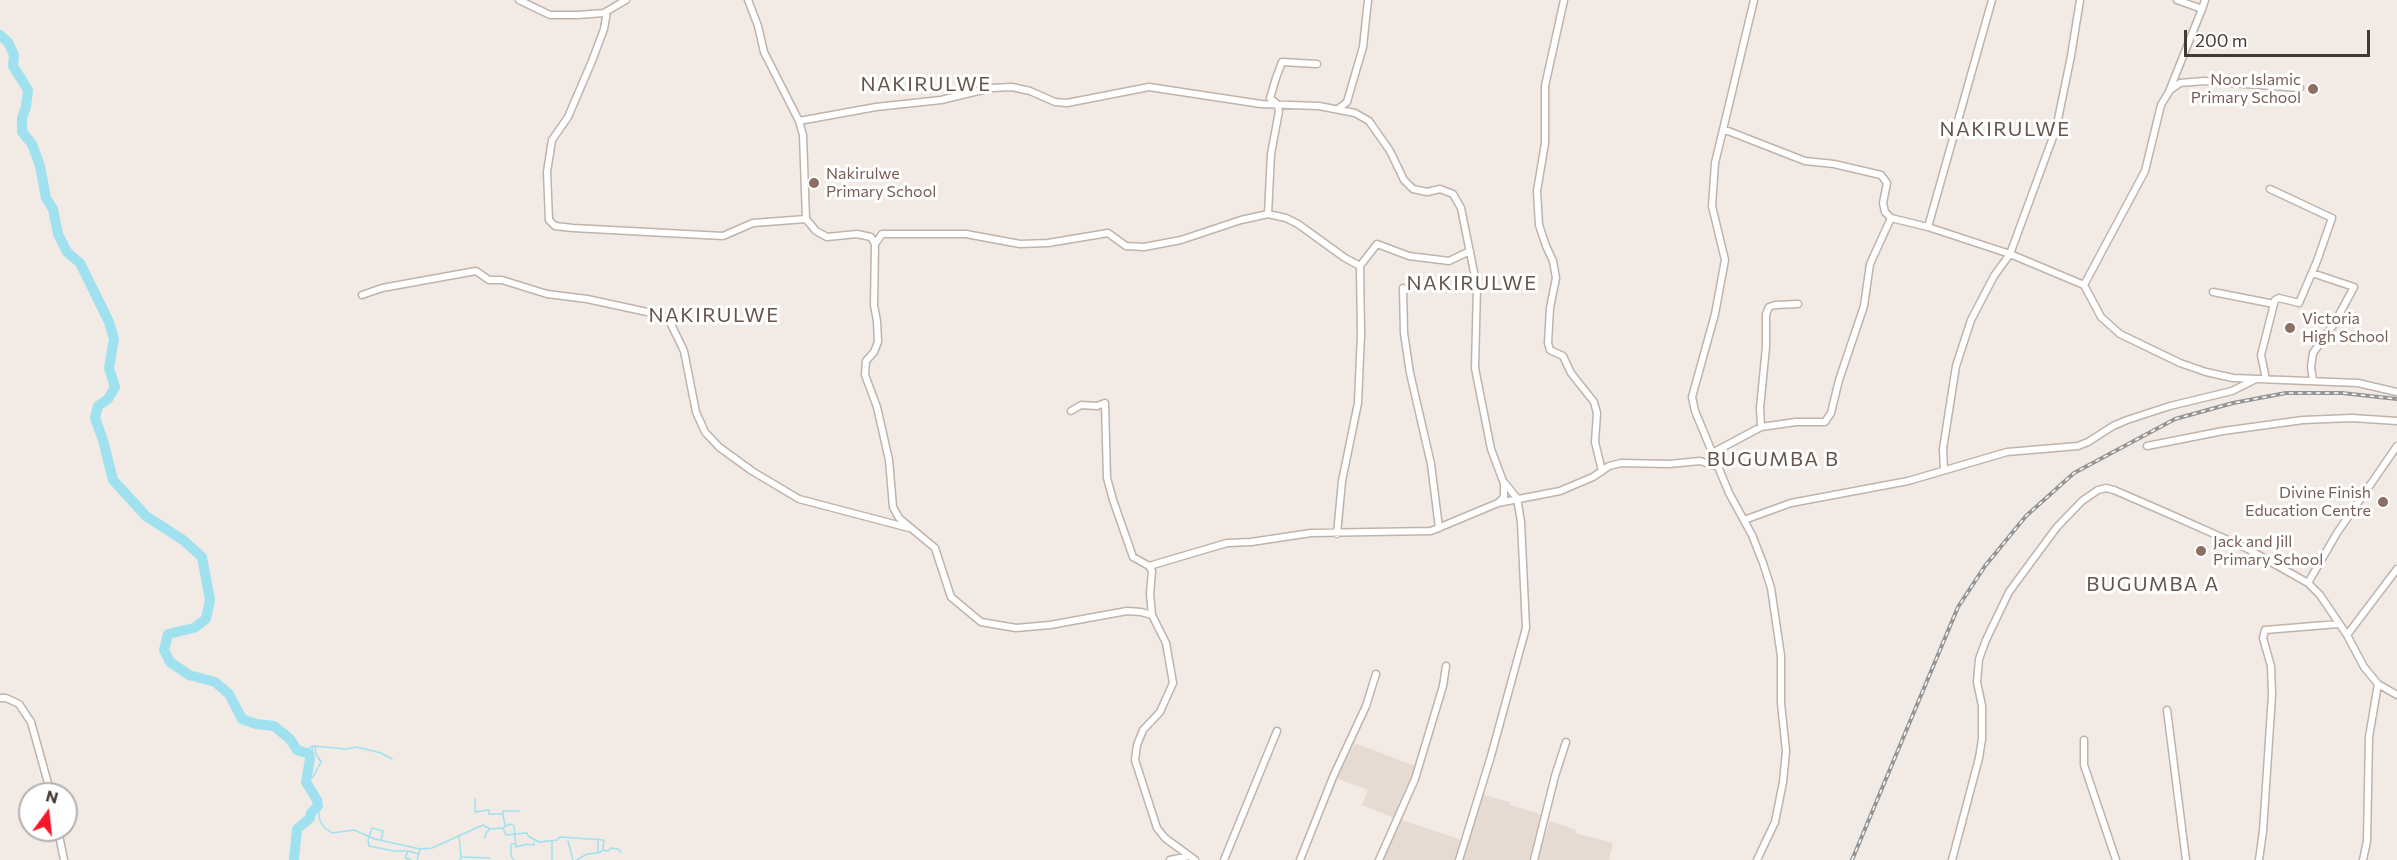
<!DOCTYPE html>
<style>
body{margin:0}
#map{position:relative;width:2397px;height:860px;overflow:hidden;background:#f2eae4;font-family:Commissioner,sans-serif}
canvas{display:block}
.north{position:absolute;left:18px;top:782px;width:60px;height:60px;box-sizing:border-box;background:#fff;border:2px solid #b4b0ae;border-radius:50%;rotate:15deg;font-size:16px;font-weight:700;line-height:24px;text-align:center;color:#443a34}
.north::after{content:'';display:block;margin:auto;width:21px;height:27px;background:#f81528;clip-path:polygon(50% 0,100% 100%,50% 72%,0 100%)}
.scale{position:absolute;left:2184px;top:30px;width:186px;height:27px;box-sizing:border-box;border:3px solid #443a34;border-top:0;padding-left:8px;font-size:18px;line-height:21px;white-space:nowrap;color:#443a34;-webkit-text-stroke:4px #fff;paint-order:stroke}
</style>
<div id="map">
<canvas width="2397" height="860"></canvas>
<div class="north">N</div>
<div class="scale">200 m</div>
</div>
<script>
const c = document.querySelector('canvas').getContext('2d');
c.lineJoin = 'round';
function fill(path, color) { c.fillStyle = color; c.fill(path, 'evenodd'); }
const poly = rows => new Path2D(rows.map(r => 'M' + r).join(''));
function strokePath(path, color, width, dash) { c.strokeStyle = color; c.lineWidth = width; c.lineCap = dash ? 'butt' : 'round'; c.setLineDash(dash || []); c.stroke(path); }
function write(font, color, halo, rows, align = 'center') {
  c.font = font + ' Commissioner,sans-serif'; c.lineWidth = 6; c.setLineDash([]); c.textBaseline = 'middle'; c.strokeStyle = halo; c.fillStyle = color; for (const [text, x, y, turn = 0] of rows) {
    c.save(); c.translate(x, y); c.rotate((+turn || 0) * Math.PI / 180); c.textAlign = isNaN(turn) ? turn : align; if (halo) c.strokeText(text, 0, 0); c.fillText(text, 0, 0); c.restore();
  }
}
fill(poly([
 [1355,743,1417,767,1397,819,1362,805,1368,790,1336,778],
 [1481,794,1510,802,1510,805,1544,815,1531,860,1462,860],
 [1399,819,1462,840,1456,860,1382,860],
 [1550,821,1576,830,1575,833,1613,843,1609,860,1536,860]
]), '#e6dbd2');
strokePath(poly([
 [303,752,313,746,346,749,357,747,381,753,392,759],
 [310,759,313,747],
 [307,779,313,777,321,762,315,752,316,747],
 [1330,796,1336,779],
 [475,799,475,812,489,810,489,814,503,814,503,811,519,811],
 [318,806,320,821,325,828,332,833,354,830,375,839,420,849,417,860],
 [503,815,505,825],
 [504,827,511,824,514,826,516,847,527,844,534,845,534,842],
 [459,835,461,857],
 [485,838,486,833,490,829],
 [381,840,383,831,372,828,368,840,369,846,394,851,408,851,419,854],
 [598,840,598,852],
 [552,841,552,860],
 [568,841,573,860],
 [420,849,432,848,483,825,490,829,503,828,506,835,527,833,528,836,539,842,557,840,560,837,604,840,603,850,608,851,611,848,618,849,621,852],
 [408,851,405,858,411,860],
 [460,860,461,857,490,858],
 [514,860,511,856,511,844,516,844],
 [577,860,587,854,598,853,602,851]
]), '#a0e1ef', 1.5);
strokePath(poly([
 [0,35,8,42,14,55,13,66,28,90,26,107,22,118,22,132,32,144,40,166,46,198,53,209,58,234,67,252,80,263,109,322,114,339,109,368,115,387,108,399,98,406,95,418,103,440,113,480,146,516,183,540,202,557,210,600,206,619,194,628,168,634,164,650,170,662,189,675,215,682,229,694,242,719,256,724,274,726,290,739,297,750,309,754,310,759,306,782,317,800,318,806,311,813,310,818,297,829,294,860]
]), '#a0e1ef', 10);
const street = poly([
 [519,0,550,15,578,15,604,13,626,0],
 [748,0,758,26,764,52,799,121,803,135,806,219,816,231,827,237,857,234,871,237,875,244,874,305,877,321,878,342,874,352,866,361,865,375,877,407,889,460,893,507,899,518,935,548,951,597,981,622,1016,628,1050,625,1127,611,1141,612,1152,615,1166,643,1173,683,1160,712,1143,730,1137,745,1135,760,1157,828,1165,838,1195,860],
 [1564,0,1545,86,1545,143,1537,191,1539,225,1546,246,1553,261,1556,278,1550,308,1548,343,1550,350,1563,356,1571,373,1594,402,1597,413,1595,442,1602,471],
 [1754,0,1715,163,1712,206,1725,260,1715,314,1692,397,1695,411,1729,493,1752,535,1763,563,1771,588,1781,656,1781,703,1786,751,1783,782,1775,822,1757,860],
 [2177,0,2202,9,2205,0],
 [607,11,604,29,592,61,568,117,552,140,547,172,549,220,555,226,573,228,723,236,753,223,806,219],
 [2170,89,2202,9],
 [1338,109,1347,102,1363,47,1368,0],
 [799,121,876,107,941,100,991,88,1012,87,1030,91,1055,102,1067,103,1149,87,1261,104,1319,106,1355,113,1369,121,1390,151,1404,180,1413,189,1427,192,1440,189,1453,194,1461,208,1477,287,1475,368,1491,449,1503,481,1517,498,1521,522,1526,628,1491,756,1459,860],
 [1723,129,1805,161,1834,164,1881,175,1887,183,1883,203,1885,212,1891,218,1928,227,2010,254,2084,285,2101,317,2120,334,2180,363,2206,372,2233,378,2358,383,2397,392],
 [1268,214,1271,154,1279,111,1277,104,1270,98,1276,78,1282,62,1317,64],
 [1928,227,1992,0],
 [875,244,882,234,966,234,1020,244,1048,243,1108,233,1126,246,1144,247,1181,240,1241,220,1268,214,1286,218,1298,224,1345,258,1360,266,1377,244,1409,256,1449,261,1470,251],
 [2312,273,2354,287,2334,324,2313,353,2311,367,2313,380],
 [2084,285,2145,171,2161,105,2170,90,2180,83,2204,81,2300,88],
 [1403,288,1404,333,1410,373,1431,464,1439,528],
 [2213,292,2274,304],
 [362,295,382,288,476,271,489,280,502,280,547,294,587,299,661,315,670,322,684,351,696,412,705,432,719,447,752,471,799,499,909,528],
 [2266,379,2261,355,2275,300,2279,298,2299,303,2317,261,2332,218,2270,189],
 [1071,411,1081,405,1097,406,1105,403,1107,478,1113,500,1133,557,1149,566,1152,571,1150,594,1152,615],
 [1761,427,1760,408,1766,347,1766,314,1769,307,1775,305,1798,304],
 [2147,446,2223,431,2303,420,2352,418,2397,421],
 [1714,452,1761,427,1796,422,1825,422,1831,413,1839,380,1864,306,1870,264,1891,218],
 [1944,470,1943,449,1956,366,1971,320,1994,276,2010,254,2056,129,2071,56,2080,0],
 [1498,503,1504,497,1504,483],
 [1744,520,1791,503,1908,481,2007,452,2078,446,2088,442,2113,426,2127,420,2170,406,2232,391,2254,380],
 [1337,534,1342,481,1358,403,1361,334,1360,266],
 [1149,566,1227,543,1251,542,1311,533,1431,531,1498,503,1560,491,1593,477,1609,466,1621,463,1669,464,1700,461,1719,467],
 [2308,583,2337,533,2397,446],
 [2347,635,2397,569],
 [0,698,6,698,19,704,31,722,51,794],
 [2167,710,2186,860],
 [2084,740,2084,765,2116,860],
 [58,830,64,860],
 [1170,860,1189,856],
 [1224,860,1277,731],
 [1300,860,1333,777,1366,706,1376,674],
 [1379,860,1415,779,1443,686,1446,666],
 [1534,860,1555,776,1566,742],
 [1952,860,1979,758,1982,739,1982,706,1977,682,1979,659,1986,640,2009,592,2031,562,2057,527,2082,501,2098,490,2106,488,2114,490,2167,513,2248,549,2308,583,2320,595,2347,635,2364,667,2378,684,2397,695],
 [2259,860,2263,831,2272,695,2271,666,2263,638,2265,630,2338,624],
 [2363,860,2367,841,2369,737,2378,684]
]);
strokePath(street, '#c0b3aa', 9);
strokePath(street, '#fff', 6);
const rail = poly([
 [1852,860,1958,607,1985,566,2026,516,2074,473,2175,419,2233,403,2286,393,2342,393,2397,399]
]);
strokePath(rail, '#949494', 4);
strokePath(rail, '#fff', 1.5, [4.5]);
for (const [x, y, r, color] of [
 [2313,89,6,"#8d6e63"],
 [814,183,6,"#8d6e63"],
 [2290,328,6,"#8d6e63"],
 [2383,502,6,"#8d6e63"],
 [2201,551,6,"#8d6e63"]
]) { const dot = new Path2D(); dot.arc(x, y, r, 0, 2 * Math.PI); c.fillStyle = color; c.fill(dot); strokePath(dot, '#fff', 2); }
write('16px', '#785e54', '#fff', [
 ["Noor Islamic",2301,80,"right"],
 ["Primary School",2301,98,"right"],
 ["Nakirulwe",826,174],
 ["Primary School",826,192],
 ["Victoria",2302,319],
 ["High School",2302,337],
 ["Divine Finish",2371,493,"right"],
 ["Education Centre",2371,511,"right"],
 ["Jack and Jill",2213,542],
 ["Primary School",2213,560]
], 'left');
c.letterSpacing = '1.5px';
write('20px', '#67554b', '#fff', [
 ["NAKIRULWE",926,84],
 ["NAKIRULWE",2005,129],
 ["NAKIRULWE",1472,283],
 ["NAKIRULWE",714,315],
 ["BUGUMBA B",1773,459],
 ["BUGUMBA A",2153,584]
]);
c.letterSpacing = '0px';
</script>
